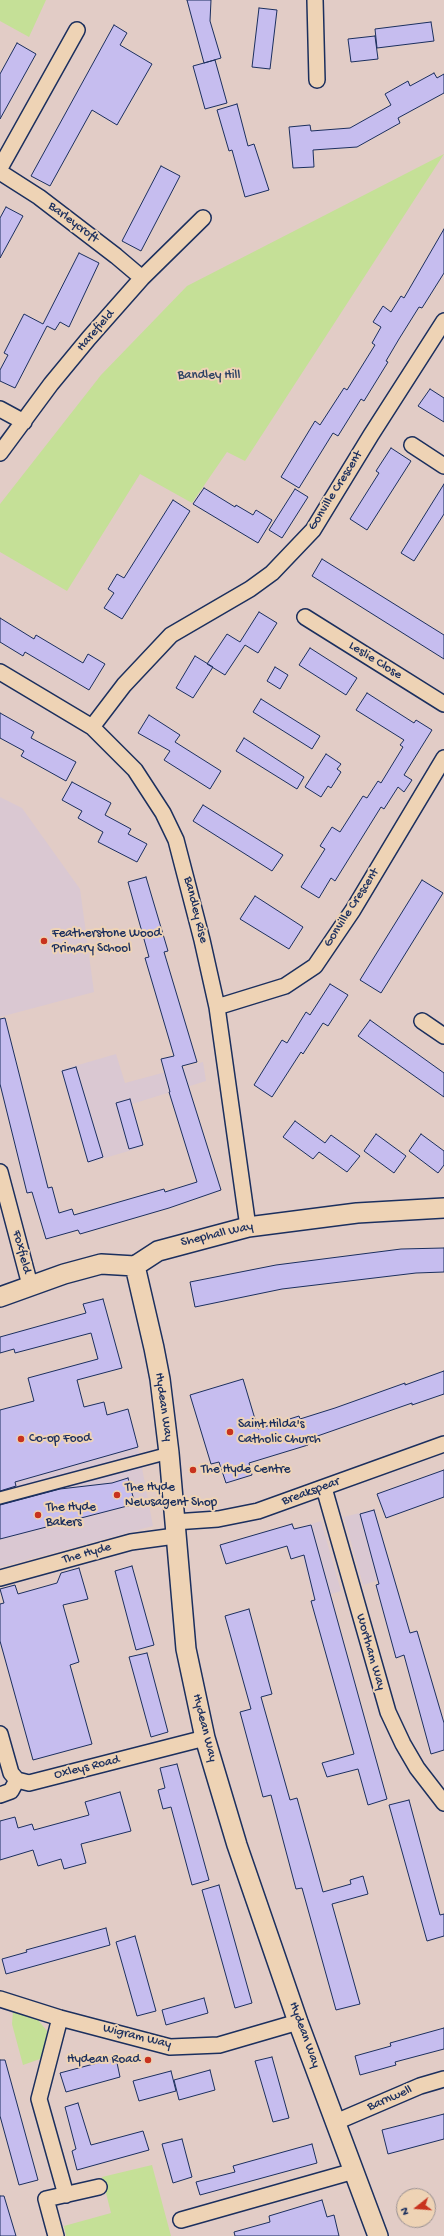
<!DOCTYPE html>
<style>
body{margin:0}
#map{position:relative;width:444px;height:2236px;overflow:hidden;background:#e2ccc6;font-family:"Gochi Hand",sans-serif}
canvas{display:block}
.north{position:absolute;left:396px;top:2188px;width:40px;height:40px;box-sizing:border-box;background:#eed3b5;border:1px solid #9a9192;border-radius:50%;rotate:253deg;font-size:11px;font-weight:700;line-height:16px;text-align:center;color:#1b2f5e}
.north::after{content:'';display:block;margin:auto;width:14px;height:18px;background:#c8321e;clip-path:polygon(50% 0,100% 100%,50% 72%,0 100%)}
</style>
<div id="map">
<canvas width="444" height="2236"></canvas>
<div class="north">N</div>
</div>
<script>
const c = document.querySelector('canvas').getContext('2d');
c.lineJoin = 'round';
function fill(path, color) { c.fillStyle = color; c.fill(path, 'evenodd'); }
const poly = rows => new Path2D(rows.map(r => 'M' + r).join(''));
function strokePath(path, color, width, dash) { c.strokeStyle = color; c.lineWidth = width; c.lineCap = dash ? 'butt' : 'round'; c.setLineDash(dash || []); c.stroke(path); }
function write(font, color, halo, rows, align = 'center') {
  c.font = font + ' "Gochi Hand",sans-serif'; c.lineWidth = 4; c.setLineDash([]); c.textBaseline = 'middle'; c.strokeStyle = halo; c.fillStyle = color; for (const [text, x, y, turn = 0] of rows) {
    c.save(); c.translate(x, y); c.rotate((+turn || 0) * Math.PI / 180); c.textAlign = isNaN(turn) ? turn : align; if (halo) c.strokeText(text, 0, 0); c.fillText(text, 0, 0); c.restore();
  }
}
fill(poly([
 [0,797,22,808,80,889,94,992,0,1017],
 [116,1054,125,1083,203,1062,206,1081,132,1104,142,1147,88,1163,61,1070],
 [104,1402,108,1415,128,1409,138,1447,153,1526,0,1567,0,1410,37,1421],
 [375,1509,393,1576,363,1585,344,1517],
 [321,1521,341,1591,314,1599,295,1529]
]), '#dac8d2');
fill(poly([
 [0,0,46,0,29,37,0,21],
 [444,154,245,461,227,452,192,503,140,474,67,591,0,552,0,504,101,375,187,286],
 [13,2011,38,2020,47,2031,48,2039,40,2059,23,2065,12,2024],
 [152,2165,171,2236,66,2236,64,2226,111,2213,102,2177]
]), '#c5e097');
const building = poly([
 [187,0,211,0,210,21,221,58,204,63,187,0],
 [259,8,277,10,270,69,252,67,259,8],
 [431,22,434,41,377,48,375,29,431,22],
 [114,25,127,33,120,45,152,64,117,125,92,110,50,186,31,176,114,25],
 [375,36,378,59,351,62,348,39,375,36],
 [17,43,36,54,0,119,0,74,17,43],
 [215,60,227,103,205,109,193,66,215,60],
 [434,73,437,78,444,74,444,93,398,118,400,123,357,147,313,150,314,167,293,168,289,127,310,125,311,131,350,128,391,105,385,94,408,81,410,86,434,73],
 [237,104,248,146,254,144,269,190,245,197,232,150,229,151,217,110,237,104],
 [161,166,180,176,141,251,122,241,161,166],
 [6,207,23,216,0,258,0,218,6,207],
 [444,229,444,273,422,308,419,307,399,339,386,361,388,362,364,401,361,399,338,436,333,433,299,488,281,477,315,421,320,425,344,388,347,390,375,345,372,343,381,327,373,322,383,306,391,312,401,296,404,298,444,229],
 [79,253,99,263,69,327,60,322,55,330,47,326,15,388,0,381,0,370,8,355,4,353,24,314,43,324,79,253],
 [430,389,444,398,444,422,418,406,430,389],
 [391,448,411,461,367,530,350,519,379,473,376,471,391,448],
 [444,484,444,514,414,561,401,553,444,484],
 [204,488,235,507,236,505,253,515,256,510,272,520,258,543,193,504,204,488],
 [295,489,308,497,282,538,269,530,295,489],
 [173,500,190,511,122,619,104,608,114,593,108,589,117,574,124,578,173,500],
 [322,559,444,635,444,659,312,576,322,559],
 [259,612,277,623,258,653,245,645,225,675,207,664,227,634,240,642,259,612],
 [0,618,34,639,36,635,83,663,88,654,105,664,89,690,25,652,23,656,0,642,0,618],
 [310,648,357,678,346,695,299,665,310,648],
 [195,656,213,667,193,698,176,688,195,656],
 [275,667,288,675,280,689,267,681,275,667],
 [367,693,414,723,416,720,432,730,404,775,412,780,404,792,398,787,384,809,381,807,335,881,331,878,319,898,301,887,325,849,320,846,332,827,340,832,363,796,367,798,378,781,381,783,403,747,400,745,404,740,356,710,367,693],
 [261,699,320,736,312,749,253,712,261,699],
 [0,713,34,732,31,738,76,762,66,781,21,756,24,751,0,738,0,713],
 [149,715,180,735,175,742,221,771,210,789,164,760,170,751,138,733,149,715],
 [244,738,304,777,297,789,236,751,244,738],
 [326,754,341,764,337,769,341,772,331,788,328,786,321,797,305,787,326,754],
 [72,782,111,803,105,815,131,829,128,834,147,844,137,862,98,842,103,832,78,818,82,811,62,800,72,782],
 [203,805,283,855,272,871,193,821,203,805],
 [146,877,168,951,164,952,197,1062,182,1066,221,1190,169,1208,80,1234,78,1230,46,1239,32,1192,27,1193,0,1084,0,1019,5,1018,48,1188,52,1187,59,1213,72,1209,74,1215,164,1189,165,1192,197,1182,169,1092,170,1092,161,1059,174,1056,145,958,149,957,128,882,146,877],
 [422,880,443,893,381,993,360,980,422,880],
 [255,896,303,927,289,949,240,919,255,896],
 [330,984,348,995,328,1026,323,1023,303,1054,301,1052,272,1097,254,1085,282,1040,287,1043,306,1012,310,1015,330,984],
 [370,1020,444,1073,444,1097,358,1036,370,1020],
 [76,1067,103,1157,88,1162,62,1071,76,1067],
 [130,1099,143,1145,129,1149,116,1103,130,1099],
 [295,1121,325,1143,331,1135,360,1156,347,1172,319,1152,313,1159,283,1137,295,1121],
 [376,1134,406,1156,394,1173,364,1151,376,1134],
 [421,1134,444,1151,444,1165,438,1173,409,1151,421,1134],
 [444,1248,444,1272,416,1273,282,1289,195,1307,190,1282,276,1265,401,1249,444,1248],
 [103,1299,122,1368,77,1380,84,1407,104,1402,107,1415,128,1409,138,1447,15,1482,16,1486,0,1491,0,1410,34,1401,28,1378,98,1359,91,1333,15,1353,14,1349,0,1353,0,1337,86,1313,83,1304,103,1299],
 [444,1371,444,1394,412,1405,412,1403,306,1440,308,1445,249,1463,252,1475,226,1483,219,1462,211,1464,190,1395,243,1379,258,1429,299,1416,300,1419,335,1408,405,1383,405,1385,444,1371],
 [444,1470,444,1497,386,1518,377,1494,444,1470],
 [128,1478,135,1504,0,1539,0,1505,60,1489,112,1483,128,1478],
 [374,1510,410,1633,417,1631,444,1723,444,1750,431,1754,404,1655,396,1658,376,1585,379,1584,360,1514,374,1510],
 [292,1524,294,1529,311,1525,387,1799,368,1805,358,1769,327,1777,322,1763,354,1754,311,1601,315,1600,304,1555,291,1559,287,1546,226,1564,220,1545,292,1524],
 [132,1566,154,1645,136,1650,115,1571,132,1566],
 [79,1568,88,1599,63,1605,79,1662,70,1665,92,1744,33,1760,0,1641,0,1604,4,1603,0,1589,15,1585,18,1594,57,1583,61,1573,79,1568],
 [249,1609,272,1694,261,1697,290,1800,297,1798,323,1892,351,1884,350,1880,363,1876,368,1894,332,1904,360,2004,336,2010,302,1888,296,1889,271,1795,263,1797,240,1712,251,1709,225,1616,249,1609],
 [147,1653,168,1732,151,1737,129,1657,147,1653],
 [177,1764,209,1880,192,1885,171,1807,163,1809,158,1790,165,1788,160,1768,177,1764],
 [120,1792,131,1831,81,1844,86,1863,64,1869,61,1859,38,1866,33,1850,0,1860,0,1821,15,1817,18,1828,32,1824,34,1830,89,1815,85,1802,120,1792],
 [409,1800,440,1915,444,1914,444,1936,427,1941,389,1805,409,1800],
 [219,1885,252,2003,235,2008,202,1890,219,1885],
 [106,1928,110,1945,6,1974,2,1959,27,1952,26,1950,106,1928],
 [135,1936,156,2011,137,2016,116,1942,135,1936],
 [204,1998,208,2013,166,2025,162,2010,204,1998],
 [444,2028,444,2049,395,2062,396,2065,360,2075,355,2056,391,2046,390,2043,444,2028],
 [272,2057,289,2118,273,2122,255,2061,272,2057],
 [116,2058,120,2077,66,2092,60,2073,116,2058],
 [0,2060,5,2060,38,2180,19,2185,0,2116,0,2060],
 [210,2070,215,2090,179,2100,174,2080,210,2070],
 [171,2071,176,2091,139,2101,133,2081,171,2071],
 [78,2103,91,2145,143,2131,149,2150,77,2170,72,2151,76,2149,65,2107,78,2103],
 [444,2114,444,2139,388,2154,382,2130,444,2114],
 [182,2139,192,2177,173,2183,162,2144,182,2139],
 [312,2144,317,2163,200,2195,196,2182,235,2172,233,2166,312,2144],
 [0,2196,4,2196,16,2236,0,2236,0,2196],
 [322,2200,327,2217,334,2215,339,2236,235,2236,234,2232,270,2222,269,2216,322,2200]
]);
fill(building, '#c6bdef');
strokePath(building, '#1b2f5e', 1);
const pedestrian = poly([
 [0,1498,169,1453]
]);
const minor = poly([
 [315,0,317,80],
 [0,168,77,30],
 [0,172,39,197,116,256,142,278],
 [0,409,24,422],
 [412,445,444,466],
 [0,453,51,384,89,338,142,278,203,218],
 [305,617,444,704],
 [0,672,92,727,135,770,163,813,176,840,202,940,217,1007,248,1227],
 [92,727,124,685,171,635,250,589,272,573,313,530,371,435,444,321],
 [217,1007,285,986,315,966,353,910,444,758],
 [422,1021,444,1036],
 [0,1172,30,1285],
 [324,1488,388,1712,403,1744,417,1768,444,1803],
 [174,1522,218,1519,258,1511,444,1444],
 [0,1578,131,1542,175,1536],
 [0,1734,11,1773,17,1780,29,1783,205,1738],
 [0,1795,11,1791,17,1780],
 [0,1999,60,2018,170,2047,219,2045,298,2022],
 [60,2018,39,2099,66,2195],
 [336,2122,420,2086,444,2079],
 [181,2220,354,2171],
 [56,2236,46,2199,99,2187]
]);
const tertiary = poly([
 [135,1266,154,1348,160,1379,169,1453,186,1649,205,1738,237,1845,298,2022,378,2236],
 [0,1297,64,1274,101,1264,135,1266,158,1251,248,1227,357,1213,444,1208]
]);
strokePath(pedestrian, '#1b2f5e', 14);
strokePath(minor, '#1b2f5e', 18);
strokePath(tertiary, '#1b2f5e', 22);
strokePath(pedestrian, '#eed3b5', 11);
strokePath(minor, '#eed3b5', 15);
strokePath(tertiary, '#eed3b5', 19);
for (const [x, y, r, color] of [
 [44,941,4,"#c8321e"],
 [230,1432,4,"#c8321e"],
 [21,1439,4,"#c8321e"],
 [193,1470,4,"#c8321e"],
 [117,1495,4,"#c8321e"],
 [38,1515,4,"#c8321e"],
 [148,2060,4,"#c8321e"]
]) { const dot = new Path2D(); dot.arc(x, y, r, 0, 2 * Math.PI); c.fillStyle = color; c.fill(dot); strokePath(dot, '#eed3b5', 1.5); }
write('13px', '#1b2f5e', '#eed3b5', [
 ["Barleycroft",73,223,37],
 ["Harefield",96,331,-49],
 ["Gonville Crescent",336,491,-58],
 ["Leslie Close",375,661,32],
 ["Gonville Crescent",352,908,-57],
 ["Bandley Rise",195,910,76],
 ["Shephall Way",217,1235,-13],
 ["Foxfield",21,1252,75],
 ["Hydean Way",163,1407,82],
 ["Breakspear",311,1492,-20],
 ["The Hyde",87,1554,-16],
 ["Wortham Way",370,1652,74],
 ["Hydean Way",204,1728,76],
 ["Oxleys Road",87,1768,-14],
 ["Hydean Way",304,2035,70],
 ["Wigram Way",137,2037,14],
 ["Barnwell",390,2099,-23]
]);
write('13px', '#2c4164', '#eed3b5', [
 ["Bandley Hill",209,376]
]);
write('13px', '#1b2f5e', '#eed3b5', [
 ["Featherstone Wood",52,934],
 ["Primary School",52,949],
 ["Saint Hilda's",238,1425],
 ["Catholic Church",238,1440],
 ["Co-op Food",29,1439],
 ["The Hyde Centre",201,1470],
 ["The Hyde",125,1488],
 ["Newsagent Shop",125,1503],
 ["The Hyde",46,1508],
 ["Bakers",46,1523],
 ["Hydean Road",140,2060,"right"]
], 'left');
</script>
